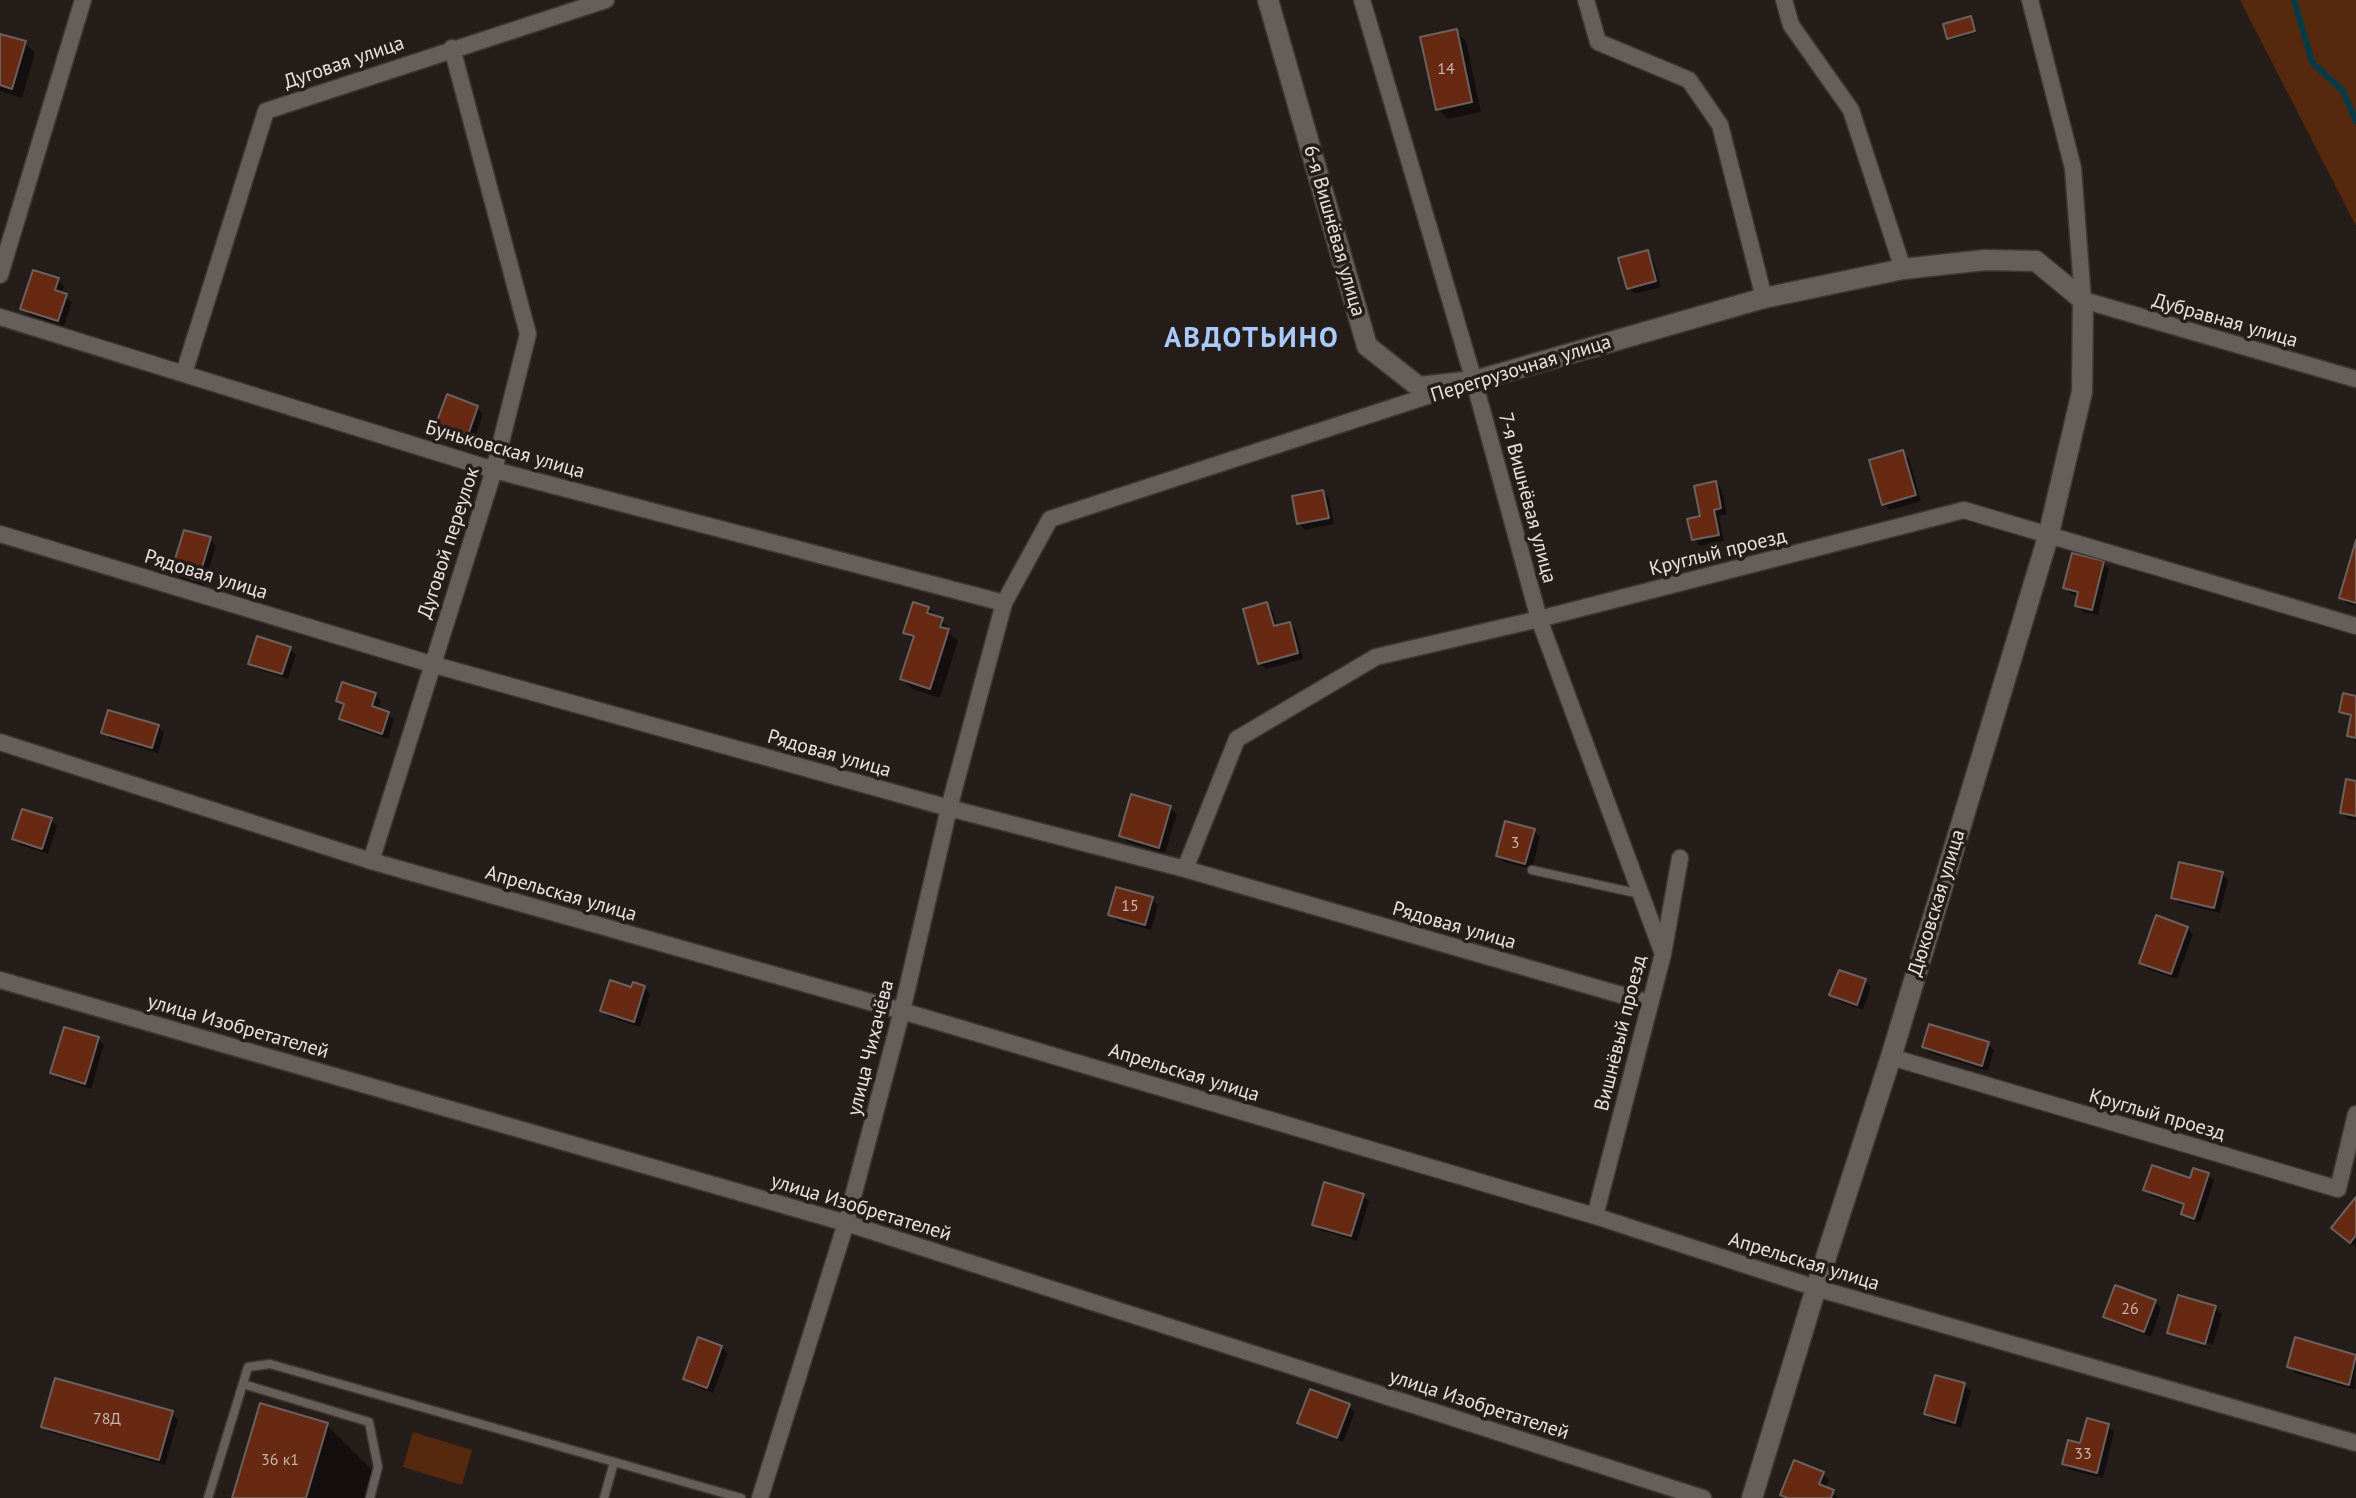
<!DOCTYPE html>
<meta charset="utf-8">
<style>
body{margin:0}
canvas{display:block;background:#251d1a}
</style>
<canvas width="2356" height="1498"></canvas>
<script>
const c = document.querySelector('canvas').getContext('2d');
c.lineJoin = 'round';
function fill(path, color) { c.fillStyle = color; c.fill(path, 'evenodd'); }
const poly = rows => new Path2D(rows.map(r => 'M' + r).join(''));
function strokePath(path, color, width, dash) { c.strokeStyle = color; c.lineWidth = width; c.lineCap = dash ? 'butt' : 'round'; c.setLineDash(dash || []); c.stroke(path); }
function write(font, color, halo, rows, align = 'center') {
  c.font = font + ' "PT Sans",sans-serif'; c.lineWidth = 7; c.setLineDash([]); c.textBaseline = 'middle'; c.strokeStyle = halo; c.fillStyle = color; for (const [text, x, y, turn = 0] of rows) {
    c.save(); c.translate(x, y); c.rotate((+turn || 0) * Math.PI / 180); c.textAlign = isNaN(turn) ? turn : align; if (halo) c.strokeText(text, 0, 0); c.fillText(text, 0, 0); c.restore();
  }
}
fill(poly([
 [2240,0,2356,0,2356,226],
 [413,1432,472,1450,462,1485,403,1467]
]), '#56290f');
fill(poly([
 [1970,19,1976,33,1951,40,1949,38],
 [1456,32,1466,41,1481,112,1448,119,1438,109],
 [0,36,25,43,35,53,22,98,0,91],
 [1647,252,1653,259,1661,287,1635,294,1629,288],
 [58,280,64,286,61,295,72,302,64,326,29,315,23,308],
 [477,408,483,414,474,440,444,430,438,424],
 [1903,453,1909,459,1921,501,1890,510,1883,504],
 [1716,483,1722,490,1727,514,1719,516,1724,541,1700,546,1694,539],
 [1322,492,1329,498,1334,524,1305,530,1299,523],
 [210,539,216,546,204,586,180,578,173,572],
 [2356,546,2356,606,2347,604,2341,598],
 [2103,563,2109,569,2098,615,2083,612,2077,605,2079,596,2071,594,2065,587],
 [1267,605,1273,611,1277,627,1289,624,1296,630,1303,659,1266,669,1259,663],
 [928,608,951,630,950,634,958,641,940,698,912,689,902,679,914,641,905,632],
 [290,649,296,655,288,679,257,669,251,663],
 [375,695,381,701,378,710,388,714,394,720,388,739,347,725,341,719,345,708,338,701],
 [2356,698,2356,742,2349,735,2353,719,2341,712],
 [158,726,164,733,158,753,110,739,104,732],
 [2356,783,2356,820,2348,819,2342,813],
 [1170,808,1177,814,1165,853,1127,842,1121,836],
 [51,820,57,826,48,854,20,845,14,839],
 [1534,831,1540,837,1532,869,1504,862,1498,856],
 [2222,874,2228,880,2220,913,2179,903,2173,897],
 [1152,899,1158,905,1151,930,1117,921,1111,914],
 [2187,928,2193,934,2177,979,2147,969,2141,962],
 [1865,981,1871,987,1863,1010,1838,1001,1832,995],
 [644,987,650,994,640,1027,609,1017,603,1010,632,990],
 [98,1039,104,1045,91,1089,59,1079,52,1073],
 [1988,1044,1994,1050,1988,1071,1930,1053,1924,1047],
 [2208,1175,2214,1181,2200,1223,2189,1220,2183,1213,2185,1207,2152,1196,2146,1190],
 [1362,1195,1369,1202,1357,1241,1320,1230,1314,1224],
 [2356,1200,2356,1247,2340,1234],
 [2155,1302,2161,1308,2151,1337,2112,1323,2106,1316],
 [2215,1308,2222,1314,2213,1345,2174,1333,2174,1337,2169,1333],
 [2174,1338,2212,1348,2211,1349,2176,1339],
 [2297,1340,2356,1357,2355,1390,2295,1373,2289,1366],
 [721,1347,728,1353,713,1393,691,1385,685,1378],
 [1964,1385,1971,1391,1961,1428,1932,1420,1926,1413],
 [1348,1406,1355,1412,1343,1442,1306,1428,1299,1422],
 [172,1413,178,1420,165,1465,49,1432,43,1426],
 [327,1425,374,1472,366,1498,234,1498],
 [2108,1426,2114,1432,2103,1478,2070,1470,2064,1464,2082,1446],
 [1823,1474,1829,1480,1826,1488,1839,1498,1786,1498,1782,1494]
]), '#0007');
strokePath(poly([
 [2294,0,2312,62,2343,91,2356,121]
]), '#003b46', 6);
const building = poly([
 [1971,16,1975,31,1947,39,1943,24,1971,16],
 [1457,29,1472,102,1436,110,1420,37,1457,29],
 [0,34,26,41,12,89,0,85,0,34],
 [1648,250,1656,281,1627,289,1618,258,1648,250],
 [33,270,59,278,55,290,67,294,58,321,20,309,33,270],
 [447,394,478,406,468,435,436,424,447,394],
 [1903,450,1916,495,1882,505,1869,460,1903,450],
 [1716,481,1721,508,1714,510,1719,535,1692,540,1687,519,1700,516,1694,486,1716,481],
 [1323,490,1329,518,1297,524,1292,496,1323,490],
 [184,530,211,537,198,581,171,572,184,530],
 [2356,540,2356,603,2339,598,2356,540],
 [2072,553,2104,561,2092,610,2075,606,2078,592,2063,588,2072,553],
 [913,602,929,607,927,613,943,618,940,627,949,629,930,689,900,679,914,636,903,633,913,602],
 [1267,602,1274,626,1290,622,1298,653,1258,664,1243,609,1267,602],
 [257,636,291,647,282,674,248,664,257,636],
 [342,682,376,693,372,706,389,712,382,734,339,719,344,704,336,701,342,682],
 [2343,693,2356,696,2356,738,2347,736,2351,715,2339,712,2343,693],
 [108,710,159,725,152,748,101,733,108,710],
 [2346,779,2356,781,2356,816,2340,813,2346,779],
 [1131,794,1171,806,1159,848,1119,836,1131,794],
 [22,809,52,818,42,849,12,839,22,809],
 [1505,821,1535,829,1525,864,1496,856,1505,821],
 [2179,862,2223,872,2214,908,2171,898,2179,862],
 [1116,887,1153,897,1145,925,1108,915,1116,887],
 [2156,915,2188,927,2171,974,2139,963,2156,915],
 [1839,970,1866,979,1857,1005,1829,995,1839,970],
 [610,980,631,987,633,982,645,986,634,1022,600,1011,610,980],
 [1929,1024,1989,1042,1982,1066,1922,1047,1929,1024],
 [64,1027,99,1037,85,1084,50,1073,64,1027],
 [2152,1165,2190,1178,2193,1168,2209,1173,2194,1219,2181,1214,2184,1204,2143,1190,2152,1165],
 [1324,1182,1364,1194,1351,1236,1312,1225,1324,1182],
 [2356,1197,2356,1235,2350,1243,2331,1228,2356,1197],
 [2115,1285,2156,1300,2144,1332,2103,1317,2115,1285],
 [2178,1295,2216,1306,2205,1344,2167,1333,2178,1295],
 [698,1337,722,1346,707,1388,683,1379,698,1337],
 [2295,1337,2356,1355,2349,1385,2287,1367,2295,1337],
 [1935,1375,1965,1383,1955,1423,1924,1414,1935,1375],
 [55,1378,173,1411,159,1460,41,1427,55,1378],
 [1310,1389,1350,1404,1337,1438,1297,1423,1310,1389],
 [260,1403,328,1423,306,1498,232,1498,260,1403],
 [2087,1418,2109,1424,2097,1473,2062,1464,2068,1440,2080,1443,2087,1418],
 [1794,1460,1824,1472,1819,1484,1834,1490,1831,1498,1788,1498,1780,1495,1794,1460]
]);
fill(building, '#682912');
strokePath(building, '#6a615e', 2);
const service = poly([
 [1532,870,1640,894],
 [243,1384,369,1422,378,1467,370,1498],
 [208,1498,248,1367,270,1364,741,1498],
 [604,1498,614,1462]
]);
const minor = poly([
 [1362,0,1474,381,1539,619,1663,954],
 [1586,0,1598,42,1689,80,1720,125,1764,298],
 [1784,0,1791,25,1851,110,1903,269],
 [2030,0,2073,168,2083,300,2356,379],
 [0,275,83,0],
 [0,317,494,470,1004,603],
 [184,373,266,111,606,0],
 [0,534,431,664,949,808,1185,869,1649,1003],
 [0,742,371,861,902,1011,1595,1216,1816,1288,2356,1443],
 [371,861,494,470,528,334,452,48],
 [1185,869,1237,739,1376,657,1539,619,1964,510,2356,626],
 [0,980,846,1223,1703,1498],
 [1891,1057,2338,1189,2356,1114],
 [1595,1216,1663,954,1680,858],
 [760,1498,846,1223,902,1011,949,808,1004,603,1050,519,1449,389]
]);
const tertiary = poly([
 [1268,0,1367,346,1419,387,1474,381,1764,298,1903,269,1985,260,2036,261,2083,300,2082,392,2048,537,1891,1057,1816,1288,1752,1498]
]);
strokePath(service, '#3e3835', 11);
strokePath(minor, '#3e3835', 19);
strokePath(tertiary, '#3e3835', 23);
strokePath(service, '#665e5a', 8);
strokePath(minor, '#665e5a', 16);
strokePath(tertiary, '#665e5a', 20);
write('16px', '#c7b4ac', null, [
 ["14",1446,69],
 ["3",1515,843],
 ["15",1130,906],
 ["26",2130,1309],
 ["78Д",107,1419],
 ["33",2083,1454],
 ["36 к1",280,1460]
]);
write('20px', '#e7e2df', '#251d1a', [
 ["Дуговая улица",344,63,-19],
 ["6-я Вишнёвая улица",1334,231,74],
 ["Дубравная улица",2225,321,16],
 ["Перегрузочная улица",1521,369,-17],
 ["Буньковская улица",505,450,16],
 ["7-я Вишнёвая улица",1527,498,75],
 ["Дуговой переулок",449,543,-72],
 ["Круглый проезд",1718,553,-14],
 ["Рядовая улица",206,575,17],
 ["Рядовая улица",829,754,16],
 ["Апрельская улица",561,894,16],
 ["Дюковская улица",1937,903,-73],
 ["Рядовая улица",1454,926,16],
 ["улица Изобретателей",238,1027,16],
 ["Вишнёвый проезд",1621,1033,-76],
 ["улица Чихачёва",871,1048,-76],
 ["Апрельская улица",1184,1073,17],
 ["Круглый проезд",2157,1115,16],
 ["улица Изобретателей",861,1208,17],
 ["Апрельская улица",1804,1262,17],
 ["улица Изобретателей",1479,1405,18]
]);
c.letterSpacing = '2px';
write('bold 28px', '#a9cbfd', '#251d1a', [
 ["АВДОТЬИНО",1252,339]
]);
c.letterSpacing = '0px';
</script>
